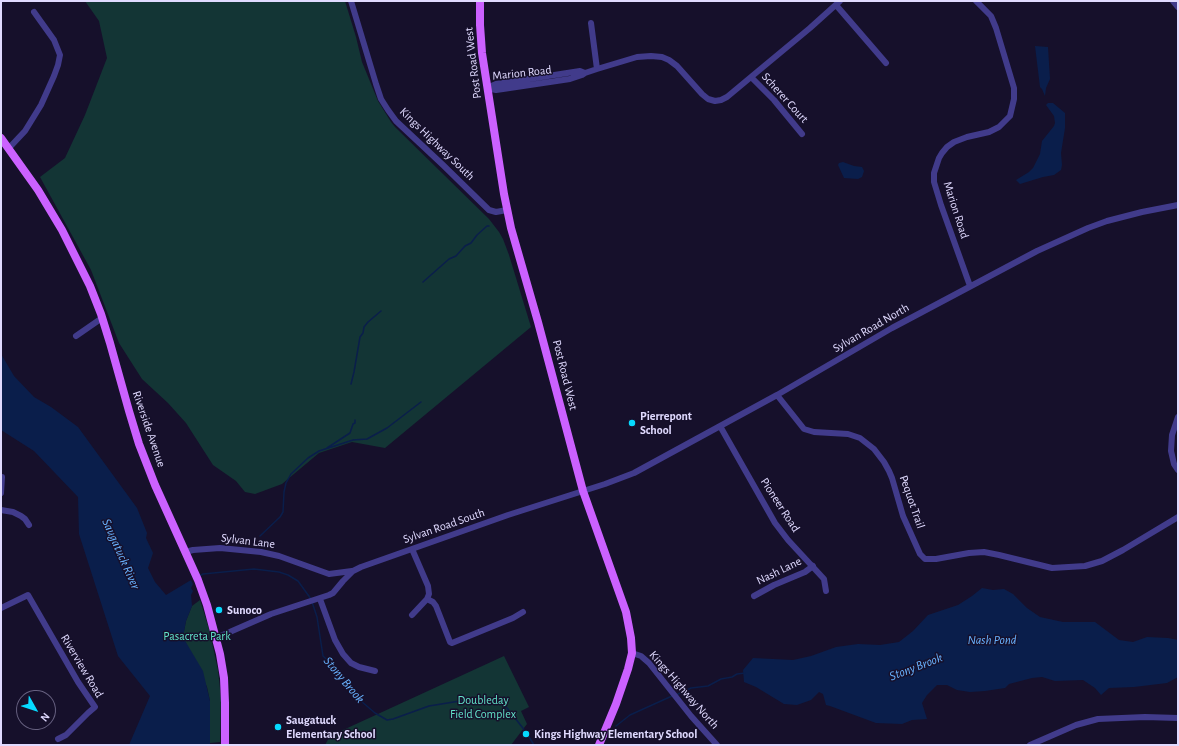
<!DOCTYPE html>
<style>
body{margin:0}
#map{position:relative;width:1179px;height:746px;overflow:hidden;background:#16102b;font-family:"Alegreya Sans",sans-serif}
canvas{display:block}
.frame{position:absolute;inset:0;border:2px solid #e0daff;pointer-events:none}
.north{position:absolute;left:16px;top:690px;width:40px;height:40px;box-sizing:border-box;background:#16102b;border:1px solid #676180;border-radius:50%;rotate:129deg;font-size:11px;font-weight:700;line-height:16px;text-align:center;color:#e0daff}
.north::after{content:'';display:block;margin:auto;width:14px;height:18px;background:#06daff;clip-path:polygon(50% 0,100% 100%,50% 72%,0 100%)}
</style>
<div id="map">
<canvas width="1179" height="746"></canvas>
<div class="frame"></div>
<div class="north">N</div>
</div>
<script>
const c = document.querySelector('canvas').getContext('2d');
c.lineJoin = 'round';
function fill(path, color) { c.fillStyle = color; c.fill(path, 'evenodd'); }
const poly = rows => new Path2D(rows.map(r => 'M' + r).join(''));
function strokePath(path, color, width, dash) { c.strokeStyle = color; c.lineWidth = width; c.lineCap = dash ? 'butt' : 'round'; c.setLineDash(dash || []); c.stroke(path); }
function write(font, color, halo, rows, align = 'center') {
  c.font = font + ' "Alegreya Sans",sans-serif'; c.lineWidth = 3; c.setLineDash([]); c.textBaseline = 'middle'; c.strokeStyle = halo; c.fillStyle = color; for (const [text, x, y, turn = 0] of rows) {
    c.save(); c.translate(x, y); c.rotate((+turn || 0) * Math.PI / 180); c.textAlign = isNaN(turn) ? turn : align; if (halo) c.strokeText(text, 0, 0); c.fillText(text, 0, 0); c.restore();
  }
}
fill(poly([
 [85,1,345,1,356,37,362,62,378,101,391,122,395,127,489,219,499,232,503,239,509,255,531,327,385,448,352,442,319,453,282,484,255,494,245,492,236,481,213,465,186,423,168,403,142,379,119,343,91,270,40,177,65,158,85,115,107,58,99,21],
 [200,600,209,629,218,670,221,699,220,742,210,743,210,701,207,687,184,639,184,631,186,621,192,606],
 [504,656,529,707,521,711,527,724,511,745,325,745,330,736]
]), '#133535');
fill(poly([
 [1035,46,1048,47,1050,79,1046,88,1045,96,1042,89,1040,87],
 [1048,103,1053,103,1065,113,1065,128,1061,153,1062,165,1061,170,1054,175,1043,177,1020,184,1016,180,1029,172,1033,168,1040,154,1042,141,1054,126,1055,123,1054,116,1046,105],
 [843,162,854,166,862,167,864,171,862,177,858,179,844,178,838,165,839,163],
 [1,354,14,376,34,397,51,407,78,427,137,508,147,533,146,538,153,553,148,568,155,582,166,595,191,580,193,584,191,588,193,591,191,595,192,606,186,621,184,632,184,639,203,671,210,701,210,745,129,745,150,696,118,656,79,534,78,497,34,451,1,430],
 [982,588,993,590,1004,589,1013,594,1027,608,1040,617,1063,622,1095,622,1119,640,1133,642,1147,637,1168,638,1178,640,1178,677,1167,683,1134,687,1109,688,1101,695,1095,688,1083,680,1055,681,1042,677,1032,678,1009,684,1005,688,985,691,970,692,957,690,947,685,937,685,927,695,922,703,927,719,912,720,902,724,876,723,830,706,826,705,823,694,819,692,811,700,797,705,784,704,756,687,744,682,743,670,753,658,793,660,811,656,836,647,858,644,880,645,899,642,913,631,928,615,958,605,972,596]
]), '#0a1e4b');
strokePath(poly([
 [423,282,449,259,456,256,465,246,471,243,477,235,487,226,489,226],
 [351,384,354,372,360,337,363,333,364,327,368,322,381,311],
 [327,448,350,433,353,424,355,423,355,420],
 [260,536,280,517,283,512,284,492,286,483,291,474,308,458,319,451,353,440,367,439,387,428,421,402],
 [199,576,203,574,254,569,279,572,288,575,298,581,311,599],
 [312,602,317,617,323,656,338,670,354,695,375,713,387,720,393,719,429,706,466,700,494,699,501,703,507,708,526,732,534,745],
 [676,695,691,688,708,686,721,679,732,677,737,674,745,673],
 [616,726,630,715,672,696]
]), '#0a1e4b', 1.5);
strokePath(poly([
 [351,1,376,84,381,99,388,110,396,121,443,165,489,210,496,212,507,210],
 [1173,1,1178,7],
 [836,5,886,63],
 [591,23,597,69],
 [585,73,580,71,503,83,496,84,487,88,496,90,503,89,570,79,582,75,585,73,597,69,637,57,651,56,662,57,669,60,677,66,702,94,708,99,715,101,721,100,727,97,751,77,810,28,840,1],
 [751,77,774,100,802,134],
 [9,148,25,131,41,105,54,76,58,65,60,55,54,40,34,12],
 [970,286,941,205,934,182,934,173,939,158,942,153,947,147,954,142,967,137,989,132,999,127,1010,116,1014,99,1014,88,996,28,991,16,976,1],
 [76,336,102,318],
 [777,395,804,429,814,432,848,434,860,438,874,449,884,462,889,471,892,478,903,516,920,554,925,559,936,559,969,553,984,552,999,555,1052,568,1085,566,1102,561,1123,550,1178,517],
 [1178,417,1172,435,1171,451,1174,464,1178,470],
 [720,426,775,523,788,540,824,579,826,591],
 [1,493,2,477],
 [1,510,13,512,21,516,25,519,29,525],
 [412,549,428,586,429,594,427,599,412,615],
 [185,552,193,550,220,548,261,552,279,556,329,574,352,571],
 [754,596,774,585,805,572,813,566],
 [320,599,335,640,343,654,351,663,359,667,375,671],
 [427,599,433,602,436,606,450,642,452,643,513,618,523,612],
 [1,608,28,595,78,682,95,707,88,713,66,735,58,739],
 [216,638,271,614,329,595,333,593,343,581,353,571,361,567,508,515,605,484,634,473,777,395,892,328,1037,251,1088,228,1107,221,1142,212,1178,205],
 [632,653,641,656,649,663,691,716,717,745],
 [1030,745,1076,725,1098,719,1145,717,1178,718]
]), '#413b8b', 6);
strokePath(poly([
 [480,1,480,25,482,53,504,194,511,228,538,322,583,491,626,612,631,638,632,653,628,669,616,704,599,745],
 [1,138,38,190,62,230,90,286,101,314,110,343,129,411,139,444,155,485,198,580,207,605,220,654,224,678,225,703,225,745]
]), '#cb61ff', 8);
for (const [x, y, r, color] of [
 [632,423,4,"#06daff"],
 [219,610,4,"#06daff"],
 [278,727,4,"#06daff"],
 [526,734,4,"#06daff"]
]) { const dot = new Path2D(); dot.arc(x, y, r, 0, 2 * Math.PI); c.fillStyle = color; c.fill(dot); strokePath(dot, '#16102b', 1.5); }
write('12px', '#e0daff', '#16102b', [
 ["Post Road West",473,63,-97],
 ["Marion Road",522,73,-6],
 ["Scherer Court",785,98,48],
 ["Kings Highway South",437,144,44],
 ["Marion Road",956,210,72],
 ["Sylvan Road North",871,328,-30],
 ["Post Road West",565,375,76],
 ["Riverside Avenue",149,429,71],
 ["Pequot Trail",912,502,71],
 ["Pioneer Road",780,505,57],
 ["Sylvan Road South",444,526,-19],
 ["Sylvan Lane",248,541,7],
 ["Nash Lane",779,571,-26],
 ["Riverview Road",82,666,59],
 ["Kings Highway North",684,690,49]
]);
write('bold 12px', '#e0daff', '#16102b', [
 ["Pierrepont",640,416],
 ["School",640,430],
 ["Sunoco",227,610],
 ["Saugatuck",286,720],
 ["Elementary School",286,734],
 ["Kings Highway Elementary School",534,734]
], 'left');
write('12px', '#62e3c9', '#16102b', [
 ["Pasacreta Park",197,636],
 ["Doubleday",483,700],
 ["Field Complex",483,714]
]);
write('italic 13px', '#68b2ff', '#16102b', [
 ["Saugatuck River",121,554,66],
 ["Nash Pond",992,640],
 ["Stony Brook",916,667,-21],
 ["Stony Brook",344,680,50]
]);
</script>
